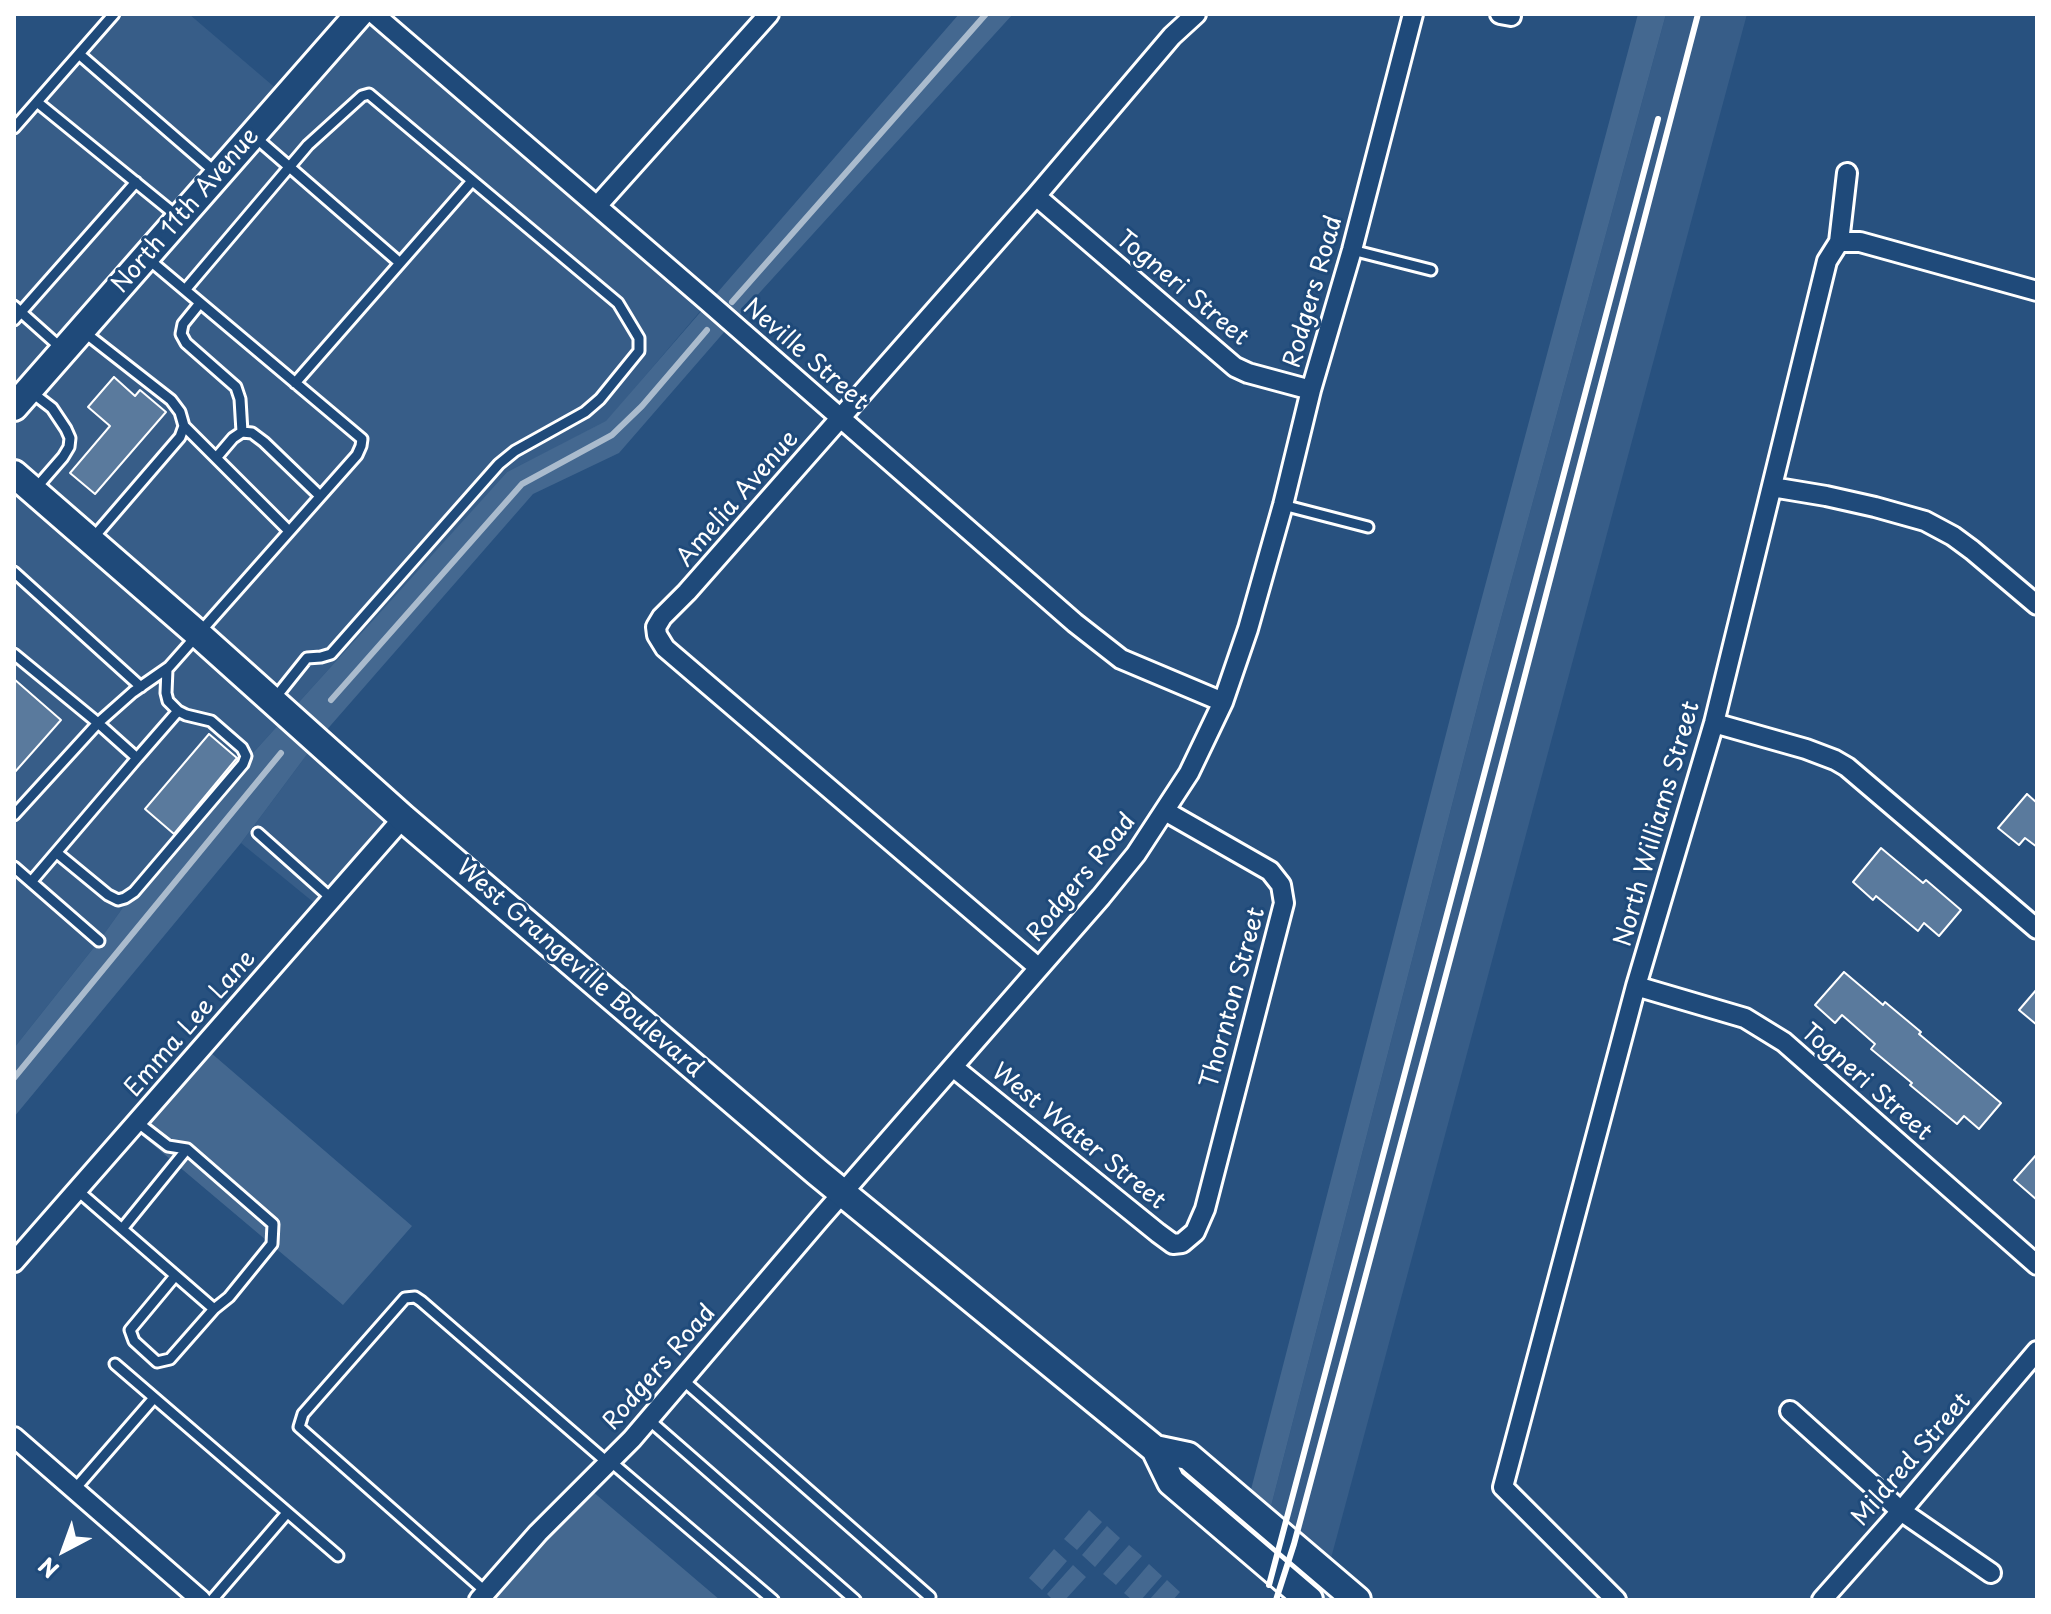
<!DOCTYPE html>
<style>
body{margin:0}
#map{position:relative;width:2051px;height:1614px;overflow:hidden;background:#28517f;font-family:"Playpen Sans",sans-serif}
canvas{display:block}
.frame{position:absolute;inset:0;border:16px solid #fff;pointer-events:none}
.north{position:absolute;left:24px;top:1510px;width:80px;height:80px;-webkit-text-stroke:6px #1f4a7a;paint-order:stroke;rotate:221deg;font-size:22px;font-weight:700;line-height:32px;text-align:center;color:#fff}
.north::after{content:'';display:block;margin:auto;width:28px;height:36px;background:#fff;clip-path:polygon(50% 0,100% 100%,50% 72%,0 100%)}
</style>
<div id="map">
<canvas width="2051" height="1614"></canvas>
<div class="frame"></div>
<div class="north">N</div>
</div>
<script>
const c = document.querySelector('canvas').getContext('2d');
c.lineJoin = 'round';
function fill(path, color) { c.fillStyle = color; c.fill(path, 'evenodd'); }
const poly = rows => new Path2D(rows.map(r => 'M' + r).join(''));
function strokePath(path, color, width, dash) { c.strokeStyle = color; c.lineWidth = width; c.lineCap = dash ? 'butt' : 'round'; c.setLineDash(dash || []); c.stroke(path); }
function write(font, color, halo, rows, align = 'center') {
  c.font = font + ' "Playpen Sans",sans-serif'; c.lineWidth = 6; c.setLineDash([]); c.textBaseline = 'middle'; c.strokeStyle = halo; c.fillStyle = color; for (const [text, x, y, turn = 0] of rows) {
    c.save(); c.translate(x, y); c.rotate((+turn || 0) * Math.PI / 180); c.textAlign = isNaN(turn) ? turn : align; if (halo) c.strokeText(text, 0, 0); c.fillText(text, 0, 0); c.restore();
  }
}
fill(poly([
 [114,14,189,14,286,97,374,14,708,302,606,422,507,472,243,764,134,892,99,941,14,1048,14,128],
 [1666,14,1747,14,1327,1573,1267,1522,1484,681],
 [317,741,403,818,323,910,241,843]
]), '#375d88');
fill(poly([
 [959,14,1013,14,732,323,619,453,533,494,317,741,241,843,14,1117,14,1048,99,941,134,892,243,764,507,472,606,421],
 [1638,14,1666,14,1484,681,1267,1522,1357,1600,1309,1600,1155,1450,1247,1505,1462,672],
 [203,1046,412,1226,343,1305,132,1127],
 [585,1485,720,1600,479,1600],
 [1089,1510,1102,1522,1077,1550,1064,1539],
 [1107,1526,1120,1538,1095,1567,1082,1555],
 [1129,1545,1142,1556,1116,1585,1103,1574],
 [1054,1549,1067,1561,1042,1590,1029,1578],
 [1149,1564,1162,1576,1141,1600,1132,1600,1124,1593],
 [1073,1565,1086,1577,1065,1600,1053,1600,1047,1594],
 [1167,1580,1180,1592,1173,1600,1149,1600]
]), '#446890');
strokePath(poly([
 [732,302,986,14],
 [331,700,522,484,612,435,642,406,707,330],
 [14,1078,281,753]
]), '#aabbcd', 6);
const building = poly([
 [114,377,135,396,140,390,166,412,95,494,70,473,110,426,88,407,114,377],
 [14,679,61,720,14,773,14,679],
 [209,734,237,758,174,834,145,809,209,734],
 [2027,794,2037,803,2037,847,2025,838,2019,845,1998,828,2027,794],
 [1881,848,1923,883,1926,880,1961,910,1939,936,1924,923,1918,931,1876,896,1873,900,1853,882,1881,848],
 [1844,972,1883,1005,1885,1002,1921,1032,1919,1034,2001,1103,1979,1129,1964,1116,1957,1124,1910,1085,1912,1083,1871,1049,1875,1044,1842,1015,1835,1023,1815,1005,1844,972],
 [2037,989,2037,1025,2019,1010,2037,989],
 [2037,1154,2037,1200,2014,1180,2037,1154]
]);
fill(building, '#5a7a9d');
strokePath(building, '#fff', 2);
const service = poly([
 [79,54,215,172],
 [37,102,177,216],
 [14,128,114,14],
 [255,137,400,263],
 [1352,250,1431,270],
 [185,290,308,145,362,96,369,94,618,303,639,338,639,351,600,399,585,412,515,451,499,464,331,654,321,657,307,658,275,698],
 [200,303,183,324,181,334,186,343,236,387,240,399,242,432],
 [14,306,61,348],
 [14,320,136,182],
 [84,332,171,400,180,412,184,426,180,437,93,538],
 [295,383,472,181],
 [30,391,52,408,66,429,70,438,69,447,63,457,36,488],
 [184,426,289,531],
 [216,458,233,438,242,432,252,433,264,442,320,496],
 [1283,505,1368,527],
 [14,572,141,687],
 [14,654,98,723,137,758,31,882],
 [137,758,178,711],
 [14,815,98,723,133,692,169,667,357,455,361,446,362,439,147,258],
 [258,833,332,899],
 [57,853,108,895,118,900,125,898,134,892,243,764,246,756,242,748,211,721,186,715,178,711,168,701,166,693,167,669],
 [14,867,99,941],
 [77,1190,214,1309,229,1297,272,1244,273,1224,187,1149,168,1146,137,1122],
 [122,1229,187,1149],
 [175,1276,130,1330,134,1341,157,1362,170,1359,214,1309],
 [115,1364,338,1556],
 [683,1380,930,1597,928,1600],
 [649,1420,855,1600],
 [610,1461,773,1600],
 [74,1490,154,1398],
 [486,1592,299,1427,303,1414,405,1298,415,1297,421,1301,608,1463],
 [212,1600,287,1513]
]);
const minor = poly([
 [374,14,708,302,1075,623,1121,659,1223,702],
 [1500,14,1511,16],
 [1036,196,1235,367,1248,373,1311,390],
 [597,206,769,14],
 [1839,242,1860,242,2037,291],
 [1772,487,1826,496,1875,507,1925,521,1953,536,1972,550,2037,605],
 [1714,723,1806,749,1835,760,1847,767,2037,929],
 [1039,968,665,648,657,635,656,627,662,617,687,592,1036,196,1172,36,1196,14],
 [1636,986,1745,1018,1784,1042,2037,1265],
 [953,1067,1158,1233,1173,1244,1182,1243,1195,1232,1205,1209,1284,903,1281,885,1270,871,1165,811],
 [14,1262,403,818],
 [1790,1411,1901,1511,1991,1573],
 [14,1437,201,1600],
 [479,1600,538,1533,632,1439,818,1221,1101,897,1136,854,1189,773,1223,702,1248,629,1283,505,1311,390,1352,250,1413,14],
 [1616,1600,1503,1487,1636,986,1714,723,1827,261,1839,242,1847,173],
 [1822,1600,1901,1511,2037,1351]
]);
const secondary = poly([
 [14,407,359,14],
 [14,474,198,634,403,818,817,1172,1155,1449,1171,1482,1309,1600],
 [1155,1449,1188,1456,1357,1600]
]);
strokePath(service, '#fff', 15);
strokePath(minor, '#fff', 24);
strokePath(secondary, '#fff', 32);
strokePath(service, '#1f4a7a', 9);
strokePath(minor, '#1f4a7a', 18);
strokePath(secondary, '#1f4a7a', 26);
strokePath(poly([
 [1269,1585,1658,119],
 [1276,1600,1294,1544,1479,851,1698,14]
]), '#fff', 6);
write('24px', '#fff', '#1f4a7a', [
 ["North 11th Avenue",186,211,-49],
 ["Togneri Street",1182,289,40],
 ["Rodgers Road",1314,292,-74],
 ["Neville Street",805,355,41],
 ["Amelia Avenue",738,499,-49],
 ["North Williams Street",1658,824,-74],
 ["Rodgers Road",1082,878,-51],
 ["West Grangeville Boulevard",579,969,41],
 ["Thornton Street",1234,998,-75],
 ["Emma Lee Lane",191,1024,-49],
 ["Togneri Street",1866,1083,41],
 ["West Water Street",1078,1137,39],
 ["Rodgers Road",660,1368,-49],
 ["Mildred Street",1912,1460,-49]
]);
</script>
